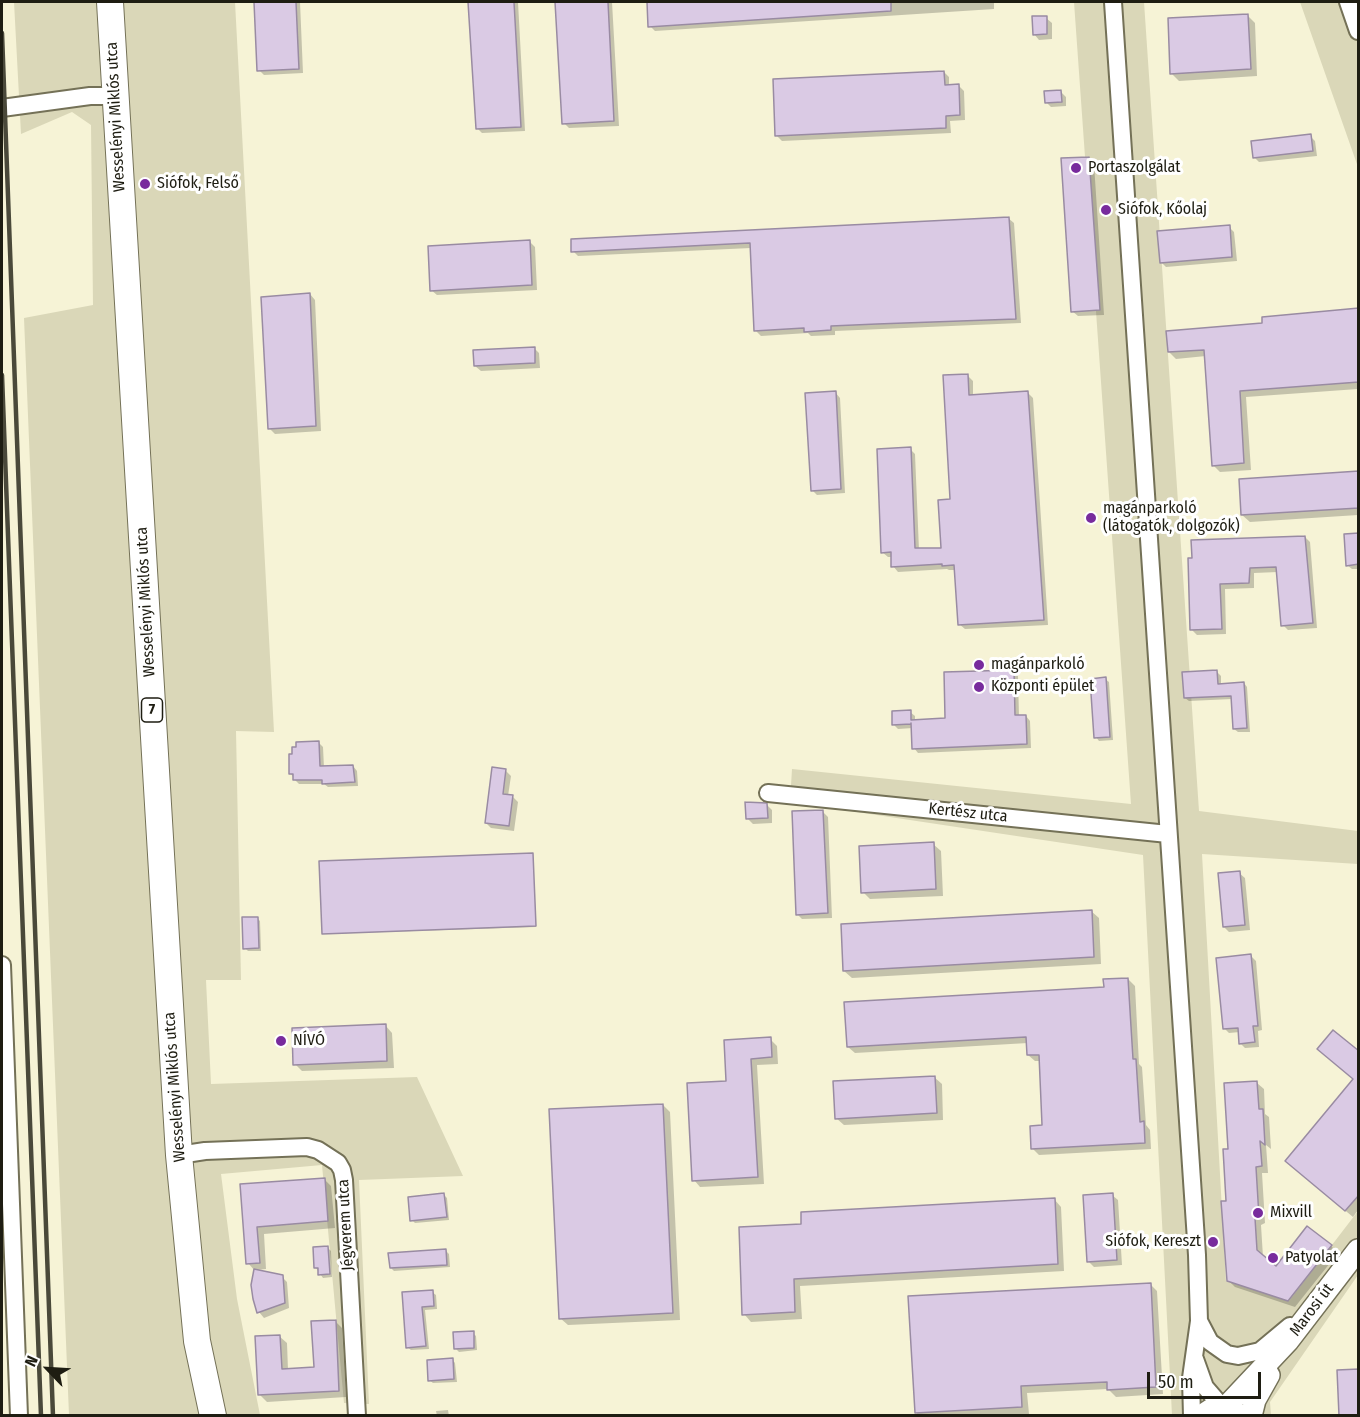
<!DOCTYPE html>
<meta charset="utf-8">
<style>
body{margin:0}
#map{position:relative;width:1360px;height:1417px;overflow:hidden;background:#f6f3d6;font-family:"Fira Sans Condensed",sans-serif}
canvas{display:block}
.frame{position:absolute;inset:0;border:3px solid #1e1d12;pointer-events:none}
.north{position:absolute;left:18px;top:1339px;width:60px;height:60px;-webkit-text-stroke:4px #fff;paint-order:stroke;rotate:295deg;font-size:16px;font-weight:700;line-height:24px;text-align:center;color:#1e1d12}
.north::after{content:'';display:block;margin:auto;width:21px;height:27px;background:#1e1d12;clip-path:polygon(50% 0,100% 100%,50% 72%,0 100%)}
.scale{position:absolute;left:1147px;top:1372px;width:114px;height:27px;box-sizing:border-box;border:3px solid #1e1d12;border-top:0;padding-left:8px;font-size:18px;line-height:21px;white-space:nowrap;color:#1e1d12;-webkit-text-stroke:4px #fff;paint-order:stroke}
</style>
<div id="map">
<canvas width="1360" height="1417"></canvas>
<div class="frame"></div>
<div class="north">N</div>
<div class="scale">50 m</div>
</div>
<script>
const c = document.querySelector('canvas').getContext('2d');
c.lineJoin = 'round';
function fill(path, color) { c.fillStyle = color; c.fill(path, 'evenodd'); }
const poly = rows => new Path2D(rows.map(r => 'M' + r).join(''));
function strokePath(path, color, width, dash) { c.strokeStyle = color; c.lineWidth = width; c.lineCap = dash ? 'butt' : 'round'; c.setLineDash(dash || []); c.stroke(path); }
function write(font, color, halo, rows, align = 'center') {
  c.font = font + ' "Fira Sans Condensed",sans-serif'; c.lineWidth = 6; c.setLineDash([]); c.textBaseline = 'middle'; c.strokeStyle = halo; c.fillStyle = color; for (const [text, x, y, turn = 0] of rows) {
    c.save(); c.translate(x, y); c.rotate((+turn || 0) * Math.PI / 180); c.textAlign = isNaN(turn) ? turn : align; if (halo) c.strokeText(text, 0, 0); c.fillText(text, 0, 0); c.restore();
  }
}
fill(poly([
 [14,2,235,2,274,732,236,731,241,980,206,980,211,1084,417,1077,463,1176,359,1180,369,1404,344,1403,322,1165,221,1174,237,1299,260,1415,69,1415,24,318,93,305,91,125,72,112,21,134],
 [1074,2,1144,2,1199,811,1358,831,1358,864,1202,854,1226,1281,1289,1301,1358,1211,1358,1275,1270,1402,1271,1415,1172,1415,1143,855,790,802,792,769,1131,804],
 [1300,2,1358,2,1358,167]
]), '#dad7b8');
fill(poly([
 [255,2,300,2,303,73,264,75,259,70],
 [470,2,518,2,525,131,482,133,477,128],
 [556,2,612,2,619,126,569,128,564,123],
 [648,2,994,2,994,9,655,31,650,26],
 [1247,15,1255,23,1257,76,1179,81,1171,73],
 [1046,18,1052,23,1052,39,1039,40,1034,34],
 [944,72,949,77,949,86,959,86,964,91,965,120,950,121,951,133,782,141,777,136],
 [1061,92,1066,97,1066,106,1051,107,1046,102],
 [1310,136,1315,141,1317,156,1259,162,1254,157],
 [1089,159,1094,164,1104,315,1078,316,1072,311],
 [1008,218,1014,223,1021,323,835,331,835,335,811,336,808,333,761,336,755,330,751,248,578,256,573,251],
 [1229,227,1234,232,1237,261,1166,267,1161,262],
 [530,242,535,247,537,290,437,295,431,290],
 [310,294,315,300,321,431,275,434,269,428],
 [1358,310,1358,389,1246,397,1251,470,1220,472,1213,465,1206,356,1176,359,1169,352,1264,325],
 [534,348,539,353,540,368,481,371,475,366],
 [967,375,973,381,973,396,1028,393,1033,398,1048,625,965,629,959,624,956,570,949,570,947,569,898,572,893,566,892,557,888,557,882,552,910,449,915,454,919,550,942,549,952,500],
 [835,392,840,398,845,493,817,495,812,490],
 [1358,472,1358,515,1250,522,1242,515],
 [1358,534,1358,569,1352,569,1347,565],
 [1305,537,1310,542,1317,628,1288,630,1283,625,1278,572,1254,573,1254,588,1225,589,1226,634,1197,635,1192,630,1193,559],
 [1014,672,1018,676,1019,717,1026,716,1030,721,1031,748,918,753,914,748,913,728,898,729,894,725,910,712,915,716,915,721,946,720],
 [1217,672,1221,676,1221,685,1244,683,1247,687,1250,732,1238,732,1234,729,1232,699,1189,701,1185,698],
 [1105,679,1109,682,1113,740,1099,741,1096,737],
 [319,743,323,747,324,768,353,766,357,771,358,786,328,787,324,784,299,784,295,780,291,774],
 [506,771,511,776,508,796,513,797,518,802,514,831,491,828,486,823],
 [767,805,772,810,772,823,753,824,747,818],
 [823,812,828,817,832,918,802,919,797,914],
 [933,844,941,851,943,896,870,899,863,892],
 [533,854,536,927,323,934],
 [1239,873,1245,878,1250,930,1229,932,1224,927],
 [1091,911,1099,918,1101,964,852,978,844,971],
 [257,918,260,921,261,951,248,951,245,948],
 [1251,956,1256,961,1262,1030,1258,1031,1259,1047,1245,1048,1240,1043,1240,1032,1229,1033,1224,1028],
 [1128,979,1135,986,1139,1064,1142,1067,1146,1125,1150,1130,1151,1149,1039,1155,1032,1148,1044,1127,1041,1061,1035,1061,1028,1055,1028,1043,855,1053,848,1047,1105,988],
 [385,1025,392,1033,394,1068,302,1071,295,1064],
 [770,1039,777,1046,778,1064,757,1065,764,1184,700,1187,694,1180,728,1082],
 [1358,1053,1358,1210,1353,1217,1294,1168,1354,1079],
 [934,1077,942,1084,943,1120,844,1125,836,1118],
 [1257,1083,1264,1089,1265,1114,1269,1117,1271,1149,1266,1145,1268,1173,1262,1173,1265,1223,1261,1225,1263,1257,1276,1268,1331,1246,1338,1253,1295,1307,1235,1287,1228,1280,1230,1150],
 [663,1105,670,1112,680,1320,568,1325,560,1318],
 [324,1179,331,1186,335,1228,264,1234,266,1269,256,1270,282,1277,287,1282,289,1308,264,1318,259,1312,254,1299,255,1271,248,1263,242,1186],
 [444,1195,447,1198,449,1220,415,1223,412,1220],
 [1112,1195,1118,1200,1122,1265,1094,1267,1089,1262],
 [1054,1199,1061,1207,1064,1271,800,1286,802,1319,751,1322,744,1314,803,1225],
 [328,1248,331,1251,332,1277,323,1278,316,1268],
 [446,1251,449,1254,450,1267,394,1271,391,1268],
 [1150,1284,1157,1291,1163,1394,1116,1397,1108,1389,1027,1393,1029,1414,919,1416,916,1412],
 [432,1292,436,1295,437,1309,425,1310,429,1349,411,1350,407,1347,403,1294],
 [335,1321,342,1328,346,1397,267,1402,259,1394,279,1336,287,1343,288,1370,315,1368],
 [473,1333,476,1336,477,1350,459,1352,455,1348],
 [452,1359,455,1363,457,1382,433,1383,429,1380],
 [448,1410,449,1416,437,1416,436,1411]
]), '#0003');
const building = poly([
 [254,2,296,2,299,69,257,71,254,2],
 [468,2,514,2,521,127,476,129,468,2],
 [555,2,608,2,614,121,562,124,555,2],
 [647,2,891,2,891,11,648,27,647,2],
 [1248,14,1251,69,1170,74,1168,18,1248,14],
 [1032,16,1047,16,1047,34,1033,35,1032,16],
 [944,71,945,85,959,84,960,115,946,116,946,128,775,136,773,79,944,71],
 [1061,90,1062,102,1045,103,1044,91,1061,90],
 [1311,134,1313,151,1253,158,1251,141,1311,134],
 [1089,157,1100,310,1071,312,1061,158,1089,157],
 [1009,217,1016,319,877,324,831,326,831,330,804,332,804,328,754,331,750,243,571,252,571,239,1009,217],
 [1230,225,1232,257,1160,263,1157,231,1230,225],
 [530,240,532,285,430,291,428,246,530,240],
 [310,293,316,426,268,429,261,297,310,293],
 [1359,308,1359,382,1240,391,1244,463,1212,466,1204,350,1168,352,1166,331,1262,323,1262,317,1359,308],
 [535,347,535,363,474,366,473,350,535,347],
 [968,374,969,395,1028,391,1044,620,958,625,954,565,942,566,942,564,891,567,891,552,881,553,877,449,911,447,915,548,941,548,938,500,950,499,943,375,968,374],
 [836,391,841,489,811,491,805,393,836,391],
 [1359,471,1359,508,1241,515,1239,479,1359,471],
 [1359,533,1359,564,1346,566,1344,534,1359,533],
 [1305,536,1313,623,1281,626,1276,567,1250,568,1249,583,1220,584,1222,629,1190,630,1188,558,1192,558,1191,540,1305,536],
 [1014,670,1015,715,1026,715,1027,744,912,749,911,723,911,724,892,725,892,711,911,710,911,720,945,718,944,672,1014,670],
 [1217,670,1218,684,1244,682,1247,728,1233,729,1231,696,1184,698,1182,672,1217,670],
 [1106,677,1110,737,1094,738,1090,679,1106,677],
 [319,741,320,766,353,765,355,782,322,784,322,780,293,780,293,774,289,774,289,754,292,754,292,747,296,747,296,742,319,741],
 [492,767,506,769,503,794,513,795,509,826,485,823,492,767],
 [745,802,767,803,768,818,746,819,745,802],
 [823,810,828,913,796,915,792,811,823,810],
 [934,842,936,889,861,893,859,846,934,842],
 [533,853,536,926,322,934,319,861,533,853],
 [1240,871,1245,925,1223,927,1218,873,1240,871],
 [1092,910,1094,957,843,971,841,924,1092,910],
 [242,917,258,917,259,948,243,949,242,917],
 [1251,954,1258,1026,1253,1026,1255,1042,1239,1044,1238,1028,1223,1029,1216,958,1251,954],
 [1128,978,1133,1059,1136,1059,1140,1122,1144,1121,1145,1143,1031,1149,1030,1126,1042,1125,1039,1055,1027,1055,1026,1037,847,1047,844,1002,1104,987,1103,979,1128,978],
 [386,1024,387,1061,293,1065,292,1028,386,1024],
 [1333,1030,1359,1051,1359,1195,1345,1211,1285,1161,1353,1079,1317,1049,1333,1030],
 [771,1037,772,1057,751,1059,758,1177,692,1181,687,1083,726,1081,724,1040,771,1037],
 [935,1076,937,1113,835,1119,833,1081,935,1076],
 [1257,1081,1259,1109,1263,1109,1265,1145,1260,1141,1262,1166,1256,1167,1259,1217,1255,1218,1257,1250,1276,1266,1307,1226,1332,1245,1288,1301,1227,1281,1221,1201,1226,1201,1223,1149,1228,1149,1224,1083,1257,1081],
 [663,1104,673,1313,559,1319,549,1109,663,1104],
 [325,1178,328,1221,257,1227,260,1263,246,1264,240,1184,325,1178],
 [444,1193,447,1217,410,1221,408,1197,444,1193],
 [1113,1193,1117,1260,1087,1262,1083,1195,1113,1193],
 [1055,1198,1058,1264,794,1279,795,1312,742,1315,739,1227,801,1224,801,1212,1055,1198],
 [328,1246,330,1274,318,1275,318,1268,314,1268,313,1247,328,1246],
 [446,1249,447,1265,390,1268,388,1253,446,1249],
 [254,1269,283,1275,285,1303,257,1313,253,1299,251,1285,254,1269],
 [1151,1283,1156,1387,1107,1390,1107,1382,1021,1386,1022,1407,915,1413,908,1296,1151,1283],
 [433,1290,434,1306,422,1307,426,1346,406,1348,402,1292,433,1290],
 [336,1320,339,1391,258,1395,255,1336,280,1335,282,1369,314,1367,311,1321,336,1320],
 [474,1331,474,1348,454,1349,453,1332,474,1331],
 [453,1358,454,1379,428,1381,427,1360,453,1358],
 [1359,1369,1359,1416,1339,1416,1337,1370,1359,1369]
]);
fill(building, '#dacae4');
strokePath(building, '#998ba2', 1.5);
const minor = poly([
 [1113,2,1197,1255,1199,1321,1191,1378,1192,1416],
 [1348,2,1358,31],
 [2,108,90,96,115,96],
 [768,793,1168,834],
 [2,965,19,1416],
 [179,1155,205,1151,307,1147,318,1150,338,1163,342,1170,344,1180,357,1416],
 [1199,1321,1210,1342,1227,1354,1238,1356,1260,1351,1290,1326],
 [1195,1359,1205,1387,1224,1409]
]);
const tertiary = poly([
 [1224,1409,1288,1341,1358,1250],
 [1201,1416,1210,1410,1219,1408,1236,1413],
 [1251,1416,1255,1400,1269,1375]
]);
const primary = poly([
 [110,2,179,1155,197,1341,213,1416]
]);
strokePath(minor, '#747157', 20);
strokePath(tertiary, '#747157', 24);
strokePath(primary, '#747157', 28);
strokePath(minor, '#fff', 16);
strokePath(tertiary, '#fff', 21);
strokePath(primary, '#fff', 26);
strokePath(poly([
 [2,33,53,1416],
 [2,375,41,1416]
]), '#4a493a', 4.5);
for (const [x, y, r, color] of [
 [1076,168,6,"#782b9d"],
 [145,184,6,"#782b9d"],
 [1106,210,6,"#782b9d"],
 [1091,518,6,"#782b9d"],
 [979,665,6,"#782b9d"],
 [979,687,6,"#782b9d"],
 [281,1041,6,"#782b9d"],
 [1258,1213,6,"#782b9d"],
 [1213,1242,6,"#782b9d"],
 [1273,1258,6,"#782b9d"]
]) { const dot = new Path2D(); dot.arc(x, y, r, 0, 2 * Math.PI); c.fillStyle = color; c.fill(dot); strokePath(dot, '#fff', 2); }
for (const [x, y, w] of [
 [152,710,21]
]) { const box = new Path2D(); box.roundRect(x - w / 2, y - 12, w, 24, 4.5); c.fillStyle = '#fff'; c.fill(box); strokePath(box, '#1e1d12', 1.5); }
write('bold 15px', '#1e1d12', null, [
 ["7",152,710]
]);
write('16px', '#1e1d12', '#fff', [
 ["Wesselényi Miklós utca",116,117,-93],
 ["Wesselényi Miklós utca",146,602,-93],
 ["Kertész utca",968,813,6],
 ["Wesselényi Miklós utca",175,1087,-94],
 ["Jégverem utca",346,1225,-93],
 ["Marosi út",1312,1310,-53]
]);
write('16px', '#1e1d12', '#fff', [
 ["Portaszolgálat",1088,168],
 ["Siófok, Felső",157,184],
 ["Siófok, Kőolaj",1118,210],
 ["magánparkoló",1103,509],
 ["(látogatók, dolgozók)",1103,527],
 ["magánparkoló",991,665],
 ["Központi épület",991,687],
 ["NÍVÓ",293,1041],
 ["Mixvill",1270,1213],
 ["Siófok, Kereszt",1201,1242,"right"],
 ["Patyolat",1285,1258]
], 'left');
</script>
